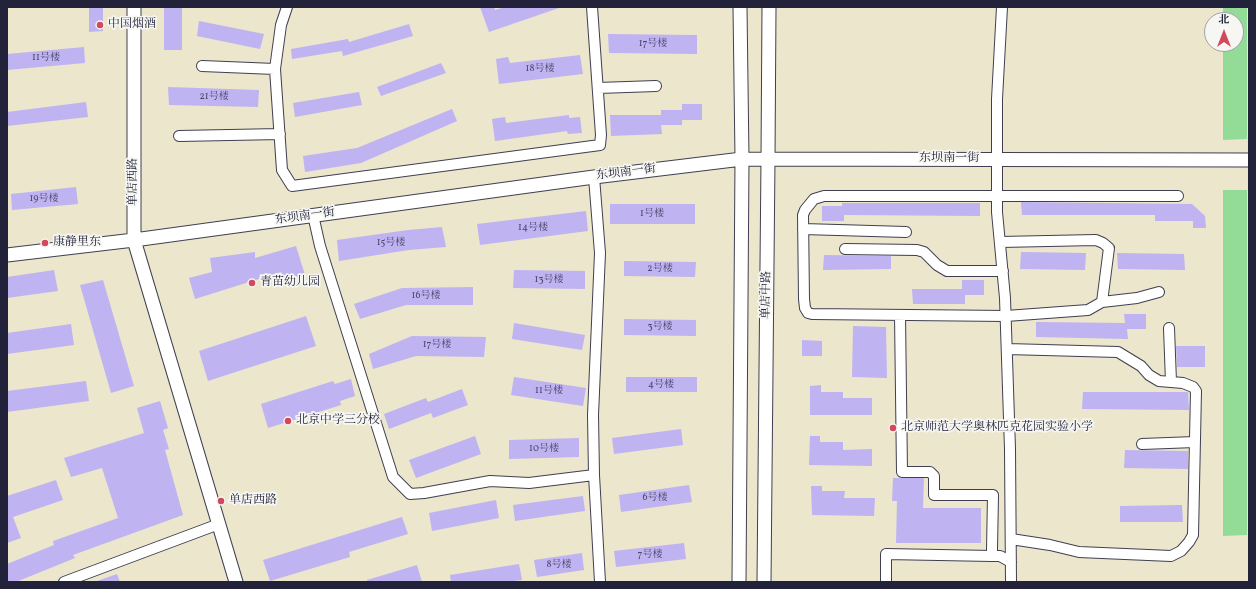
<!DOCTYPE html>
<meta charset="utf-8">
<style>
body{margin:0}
#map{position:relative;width:1256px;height:589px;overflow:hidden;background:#ebe6cc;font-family:Vollkorn,"Noto Serif SC",serif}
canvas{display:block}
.frame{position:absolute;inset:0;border:8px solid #22223b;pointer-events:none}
.north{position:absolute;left:1204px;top:12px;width:40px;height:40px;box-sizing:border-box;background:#f6f6f2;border:1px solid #a1a1a9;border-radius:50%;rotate:0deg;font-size:11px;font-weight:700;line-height:16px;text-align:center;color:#22223b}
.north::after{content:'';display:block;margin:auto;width:14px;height:18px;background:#d1495b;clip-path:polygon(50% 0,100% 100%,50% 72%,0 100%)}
</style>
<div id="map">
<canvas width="1256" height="589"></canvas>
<div class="frame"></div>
<div class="north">北</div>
</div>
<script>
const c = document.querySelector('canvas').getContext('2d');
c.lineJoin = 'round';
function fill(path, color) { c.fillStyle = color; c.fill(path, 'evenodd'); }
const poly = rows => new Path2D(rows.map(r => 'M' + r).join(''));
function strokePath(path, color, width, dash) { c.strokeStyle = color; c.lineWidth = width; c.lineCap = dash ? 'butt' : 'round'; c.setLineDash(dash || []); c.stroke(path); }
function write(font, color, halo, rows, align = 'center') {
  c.font = font + ' Vollkorn,"Noto Serif SC",serif'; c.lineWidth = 3.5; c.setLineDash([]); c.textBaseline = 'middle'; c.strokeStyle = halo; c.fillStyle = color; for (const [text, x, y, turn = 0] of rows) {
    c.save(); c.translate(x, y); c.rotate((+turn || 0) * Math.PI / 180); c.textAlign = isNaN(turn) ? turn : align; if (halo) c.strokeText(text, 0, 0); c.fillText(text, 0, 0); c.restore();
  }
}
fill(poly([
 [1223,7,1247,7,1247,139,1223,140,1223,44,1236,44,1236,20,1223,20],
 [1223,190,1247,190,1247,535,1223,536]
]), '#93dc97');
fill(poly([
 [89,7,103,7,103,31,89,32],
 [164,7,182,7,182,50,164,50],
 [480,7,494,7,495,10,505,7,559,7,559,8,489,32],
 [199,21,264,34,260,49,197,36],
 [409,24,413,36,343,56,342,51,292,59,291,49,348,39,349,42],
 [608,34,697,35,697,54,609,53],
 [84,47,85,63,7,70,7,54],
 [580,55,583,74,499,84,496,59,508,57,510,63],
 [441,63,446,73,381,96,377,87],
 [168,87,259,90,258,107,169,105],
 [359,92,362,105,295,117,293,103],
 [86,102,88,117,7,126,7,112],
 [682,104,702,104,702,120,682,120,682,125,661,125,662,134,611,136,610,115,661,115,661,110,682,110],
 [452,109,457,121,361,163,305,172,303,156,357,148],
 [569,115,569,118,580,117,582,133,568,134,567,131,495,141,492,119,505,117,506,123],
 [76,187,78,204,12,210,11,194],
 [1021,202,1192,204,1205,216,1206,228,1193,228,1193,221,1155,221,1155,215,1022,215],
 [842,203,980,203,980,216,844,215,844,221,822,221,822,206,842,206],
 [610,204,695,204,695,224,610,224],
 [586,211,588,231,480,245,477,224],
 [442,227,446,247,409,250,339,261,337,240,408,230],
 [296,246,305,275,284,282,281,272,195,299,189,278,212,272,210,258,255,252,255,258],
 [1021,252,1086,253,1085,270,1020,269],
 [1117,253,1184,254,1185,270,1118,269],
 [824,255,891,256,891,269,823,270],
 [624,261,696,262,695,277,624,276],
 [54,270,58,291,7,298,7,277],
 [514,270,585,271,585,289,513,288],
 [103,280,134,386,111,393,80,285],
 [962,280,984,280,984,295,965,295,965,304,913,304,912,289,962,289],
 [473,287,473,305,406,305,360,319,354,304,402,288],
 [1124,314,1146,314,1146,329,1127,329,1128,339,1036,337,1036,322,1125,323],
 [306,316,316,346,208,381,199,351],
 [624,319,696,320,696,336,624,335],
 [514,323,585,335,582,350,512,339],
 [71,324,74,345,7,354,7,333],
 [853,326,886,327,887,378,852,377],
 [412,336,486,337,484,357,416,356,373,369,369,354],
 [802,340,822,341,822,356,802,356],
 [1176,346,1205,346,1205,367,1177,367],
 [514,377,586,388,583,406,511,395],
 [626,377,697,377,697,392,626,392],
 [351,379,355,396,340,401,341,405,268,428,261,404,333,381,335,384],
 [86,381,89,401,7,412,7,391],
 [821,385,821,392,843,392,843,398,872,398,872,415,810,415,810,386],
 [462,389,468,405,433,418,431,413,389,429,384,414,426,398,428,402],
 [1083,392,1188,392,1189,410,1082,409],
 [160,401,168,428,163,430,169,449,165,450,183,515,73,555,75,558,16,582,7,582,7,564,54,545,53,541,118,518,102,468,71,477,64,458,144,433,137,408],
 [681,429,683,445,614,454,612,438],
 [475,436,481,454,416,478,409,460],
 [810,436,820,436,820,442,843,442,843,450,872,449,872,466,809,465],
 [579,438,579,457,509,459,509,440],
 [1125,450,1188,451,1188,469,1124,468],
 [893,478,924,478,923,508,981,508,981,543,896,543,897,501,892,501],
 [56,480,63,500,13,517,21,538,7,543,7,496],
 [689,485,692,502,621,512,619,495],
 [811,486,822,486,822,491,845,491,844,498,875,498,874,516,812,515],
 [583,496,585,511,515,521,513,505],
 [496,500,499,518,432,531,429,513],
 [1182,505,1183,522,1120,522,1120,506],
 [402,517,408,534,349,552,350,557,270,581,263,560],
 [684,543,686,559,616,567,614,551],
 [582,553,584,570,537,577,534,560],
 [519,564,522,580,506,582,451,582,450,575],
 [417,565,422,582,367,582,367,580],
 [117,574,120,582,97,582,97,581]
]), '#bfb3f2');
const minor = poly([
 [287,7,281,25,275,69,282,170,292,186,600,145,601,135,592,7],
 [1002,7,997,99,997,212,1005,298,1010,449,1011,582],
 [202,66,275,69],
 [598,88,656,86],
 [179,136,280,134],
 [313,215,320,246,393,477,410,494,424,493,490,481,529,483,594,475,593,415,600,253,594,177],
 [803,229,906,232],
 [1000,242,1096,240,1103,243,1109,248,1102,302,1088,310,1006,316,812,314,808,313,805,308,804,299,803,215,805,210,814,199,824,196,1178,196],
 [845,249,917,250,924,252,937,265,947,271,1003,271],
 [1102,302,1137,298,1159,292],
 [1169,328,1171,382],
 [1007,349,1118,352,1141,366,1149,375,1159,381,1183,383,1193,387,1196,391,1193,535,1189,542,1181,551,1171,556,1079,552,1050,545,1011,539],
 [1142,444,1195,442],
 [594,475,600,582],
 [992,556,1000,556,1011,562],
 [64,582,219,524],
 [886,582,886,554,992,556,992,550,993,495,934,495,934,476,930,472,902,472,900,315]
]);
const tertiary = poly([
 [134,7,134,240,236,582],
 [7,255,134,240,594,177,742,159,1249,160],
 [739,582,742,159,740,7],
 [764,582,768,159,769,7]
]);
strokePath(minor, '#403f51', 12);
strokePath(tertiary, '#403f51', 15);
strokePath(minor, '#fff', 10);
strokePath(tertiary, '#fff', 13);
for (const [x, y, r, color] of [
 [100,25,4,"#d1495b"],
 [45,243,4,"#d1495b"],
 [252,283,4,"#d1495b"],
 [288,421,4,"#d1495b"],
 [893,428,4,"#d1495b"],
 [221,501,4,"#d1495b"]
]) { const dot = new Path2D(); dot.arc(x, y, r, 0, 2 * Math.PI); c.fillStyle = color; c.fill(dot); strokePath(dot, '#f6f6f2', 1.5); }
write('10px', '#494669', null, [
 ["17号楼",653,44],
 ["11号楼",46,58],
 ["18号楼",540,69],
 ["21号楼",214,97],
 ["19号楼",44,199],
 ["1号楼",652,214],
 ["14号楼",533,228],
 ["15号楼",391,243],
 ["2号楼",660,269],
 ["13号楼",549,280],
 ["16号楼",426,296],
 ["3号楼",660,327],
 ["17号楼",437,345],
 ["4号楼",661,385],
 ["11号楼",549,391],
 ["10号楼",544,449],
 ["6号楼",655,498],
 ["7号楼",650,555],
 ["8号楼",559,565]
]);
write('12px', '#22223b', '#f6f6f2', [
 ["中国烟酒",108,25],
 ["康静里东",53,243],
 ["青苗幼儿园",260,283],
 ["北京中学三分校",296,421],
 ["北京师范大学奥林匹克花园实验小学",901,428],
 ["单店西路",229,501]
], 'left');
write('12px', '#22223b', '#f6f6f2', [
 ["东坝南一街",949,159],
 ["东坝南一街",626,173,-7],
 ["单店西路",134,182,-90],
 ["东坝南一街",305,217,-8],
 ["单店中路",767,295,-89]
]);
</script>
